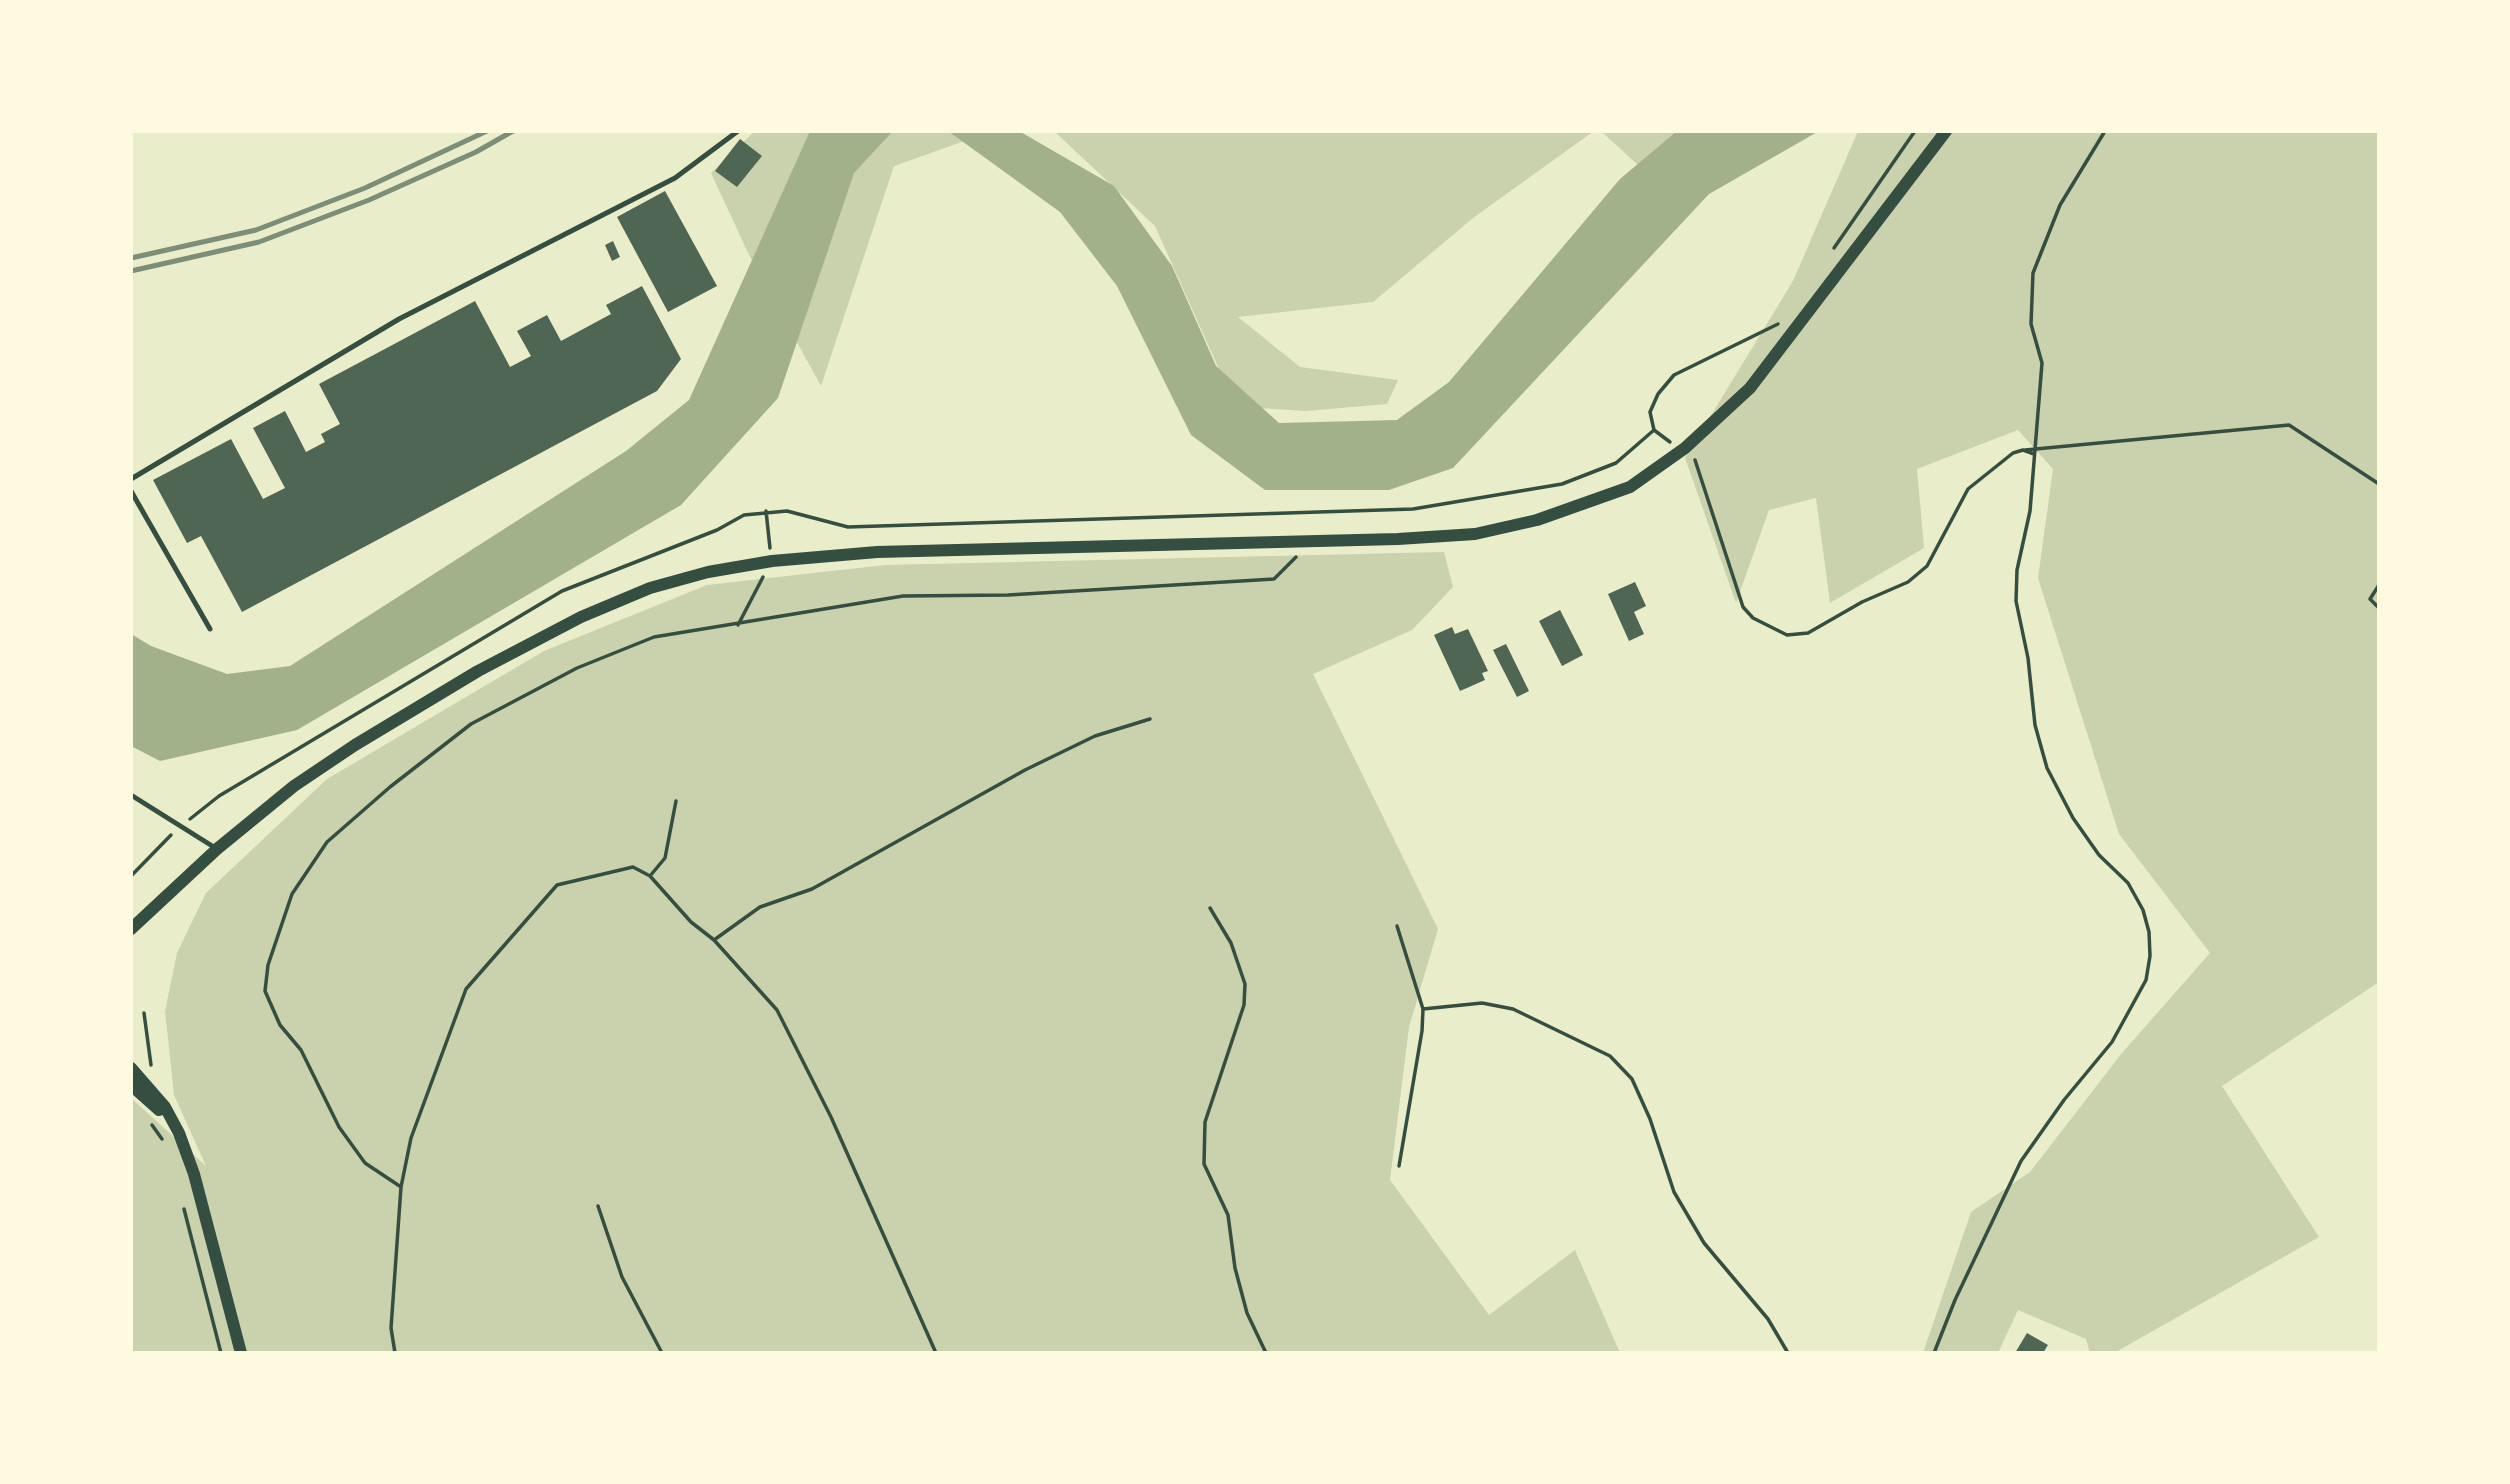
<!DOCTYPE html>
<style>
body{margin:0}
#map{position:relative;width:2510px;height:1484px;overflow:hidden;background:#e9edc9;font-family:"Roboto Condensed",sans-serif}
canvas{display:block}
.frame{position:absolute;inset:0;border:133px solid #fefae0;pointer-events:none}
</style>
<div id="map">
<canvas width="2510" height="1484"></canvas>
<div class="frame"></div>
</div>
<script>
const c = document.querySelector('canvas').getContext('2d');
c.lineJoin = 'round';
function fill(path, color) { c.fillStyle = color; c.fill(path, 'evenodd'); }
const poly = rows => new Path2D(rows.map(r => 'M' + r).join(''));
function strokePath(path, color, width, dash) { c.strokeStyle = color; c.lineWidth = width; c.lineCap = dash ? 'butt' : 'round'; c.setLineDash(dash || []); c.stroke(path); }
fill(poly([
 [755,131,993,131,894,166,821,386,749,255,711,173],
 [1054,131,1594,131,1473,218,1373,302,1238,317,1300,367,1398,380,1387,404,1306,411,1259,408,1219,369,1155,226],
 [1601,131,1680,131,1640,167],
 [1858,131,2379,131,2379,982,2222,1086,2319,1237,2114,1353,2090,1353,2086,1339,2018,1310,1998,1353,1923,1353,1971,1212,2030,1172,2122,1053,2210,953,2119,834,2038,578,2053,469,2018,430,1917,469,1924,548,1830,603,1816,498,1769,510,1736,603,1685,458,1793,281],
 [1444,552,1453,587,1412,630,1313,674,1438,929,1409,1027,1390,1180,1489,1315,1575,1250,1620,1353,131,1353,131,1098,206,1166,174,1095,165,1011,177,953,206,893,327,779,544,651,707,585,885,565]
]), '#cad2ad');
fill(poly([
 [810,131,903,131,891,133,854,173,778,398,681,505,297,730,160,761,131,746,131,634,151,646,227,674,290,666,626,451,689,400],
 [948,131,1019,131,1114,186,1172,266,1216,366,1279,423,1397,420,1449,382,1620,179,1677,131,1819,131,1709,194,1453,468,1389,490,1265,490,1191,435,1117,286,1060,212]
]), '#a3b18a');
fill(poly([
 [740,139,762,156,737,187,715,171],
 [665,191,717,286,668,312,617,217],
 [613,241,620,257,612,261,605,245],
 [642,286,681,359,657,391,242,612,201,536,187,543,153,480,231,439,263,499,285,488,253,428,285,411,306,452,325,442,321,434,340,424,319,384,475,301,510,367,531,356,517,331,547,315,561,341,611,314,606,305],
 [1635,582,1646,606,1634,612,1644,634,1629,641,1608,594],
 [1560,610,1583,655,1562,666,1539,621],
 [1452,627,1455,634,1468,629,1488,671,1482,673,1485,680,1460,691,1434,635],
 [1506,644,1529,691,1517,697,1493,650],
 [2027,1333,2048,1345,2043,1353,2015,1353]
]), '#4f6655');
strokePath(poly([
 [1834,248,1915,131],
 [1654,430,1670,442],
 [2025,450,2289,425,2379,484],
 [1695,460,1743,607,1753,618,1787,635,1808,633,1862,602,1908,582,1927,566,1968,489,2013,453,2023,450,2034,454],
 [766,511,770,548],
 [2379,585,2370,599,2379,608],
 [738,625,763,577],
 [190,819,219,796,562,591,717,530,744,515,787,511,848,527,1413,509,1562,484,1616,463,1654,430,1650,412,1658,394,1674,375,1778,324],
 [131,876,171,835],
 [650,876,665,858,676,801],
 [1210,908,1231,943,1245,984,1244,1005,1205,1122,1204,1164,1228,1215,1235,1268,1247,1313,1266,1353],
 [1397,926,1423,1009,1422,1031,1399,1166],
 [714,940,760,907,812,889,1025,770,1095,736,1150,719],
 [1423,1009,1482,1003,1513,1009,1610,1056,1632,1079,1650,1119,1674,1192,1704,1243,1768,1319,1788,1353],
 [144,1013,151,1065],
 [152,1125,162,1139],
 [401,1187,365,1163,339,1127,301,1050,280,1025,265,991,268,965,292,894,327,842,390,787,471,724,577,668,654,637,903,596,1008,595,1274,579,1296,557],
 [598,1206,622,1277,662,1353],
 [184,1209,221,1353],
 [395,1353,391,1328,401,1187,411,1138,466,989,557,885,633,867,650,876,691,922,714,940,777,1010,831,1117,936,1353],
 [1934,1353,1955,1300,2021,1161,2064,1100,2112,1042,2146,980,2150,956,2149,932,2143,910,2128,883,2099,855,2073,818,2047,768,2035,725,2028,658,2016,601,2017,570,2030,511,2042,363,2031,324,2033,273,2060,205,2105,131]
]), '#344e41', 3.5);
strokePath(poly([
 [131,479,399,319,675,178,738,131],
 [131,491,210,629],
 [131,795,217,849]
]), '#344e41', 5);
strokePath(poly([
 [131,929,217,849,294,786,355,745,478,671,581,617,650,588,708,572,772,561,877,552,1398,539,1475,534,1537,520,1630,487,1685,448,1750,388,1946,131],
 [131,1068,165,1107,179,1133,194,1174,241,1353],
 [131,1085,159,1110]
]), '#344e41', 12);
strokePath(poly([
 [131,258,256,230,365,188,487,131],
 [131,271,259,242,369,200,476,152,513,131]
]), '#7c8e77', 5);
</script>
